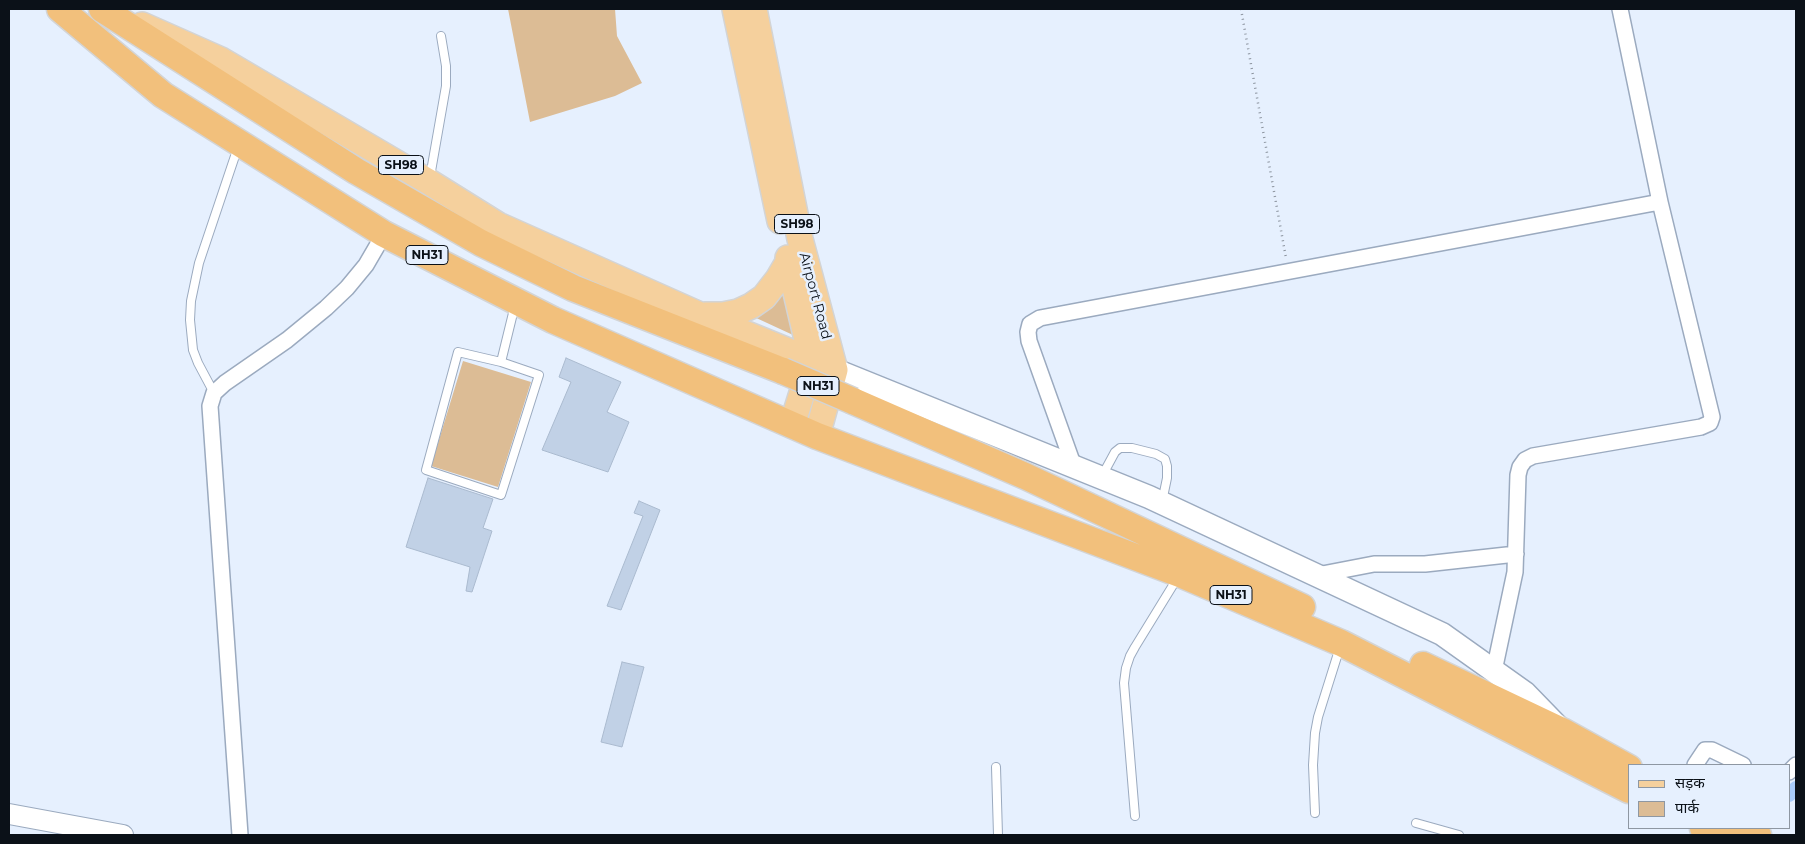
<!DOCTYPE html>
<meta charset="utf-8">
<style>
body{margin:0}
#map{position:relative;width:1805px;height:844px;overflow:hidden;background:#e6f0fe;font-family:Montserrat,"Noto Sans Devanagari",sans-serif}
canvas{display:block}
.frame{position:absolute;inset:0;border:10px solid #0b1118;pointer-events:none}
.legend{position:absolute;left:1628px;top:764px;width:162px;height:65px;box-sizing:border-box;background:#e6f0fe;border:1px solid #8e97a2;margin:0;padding:6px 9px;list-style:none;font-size:15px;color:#0b1118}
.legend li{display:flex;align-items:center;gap:10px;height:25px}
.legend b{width:25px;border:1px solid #8e97a2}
</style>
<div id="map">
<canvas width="1805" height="844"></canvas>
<div class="frame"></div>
<ul class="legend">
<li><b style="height:6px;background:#f5d09d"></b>सड़क</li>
<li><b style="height:14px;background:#dcbc95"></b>पार्क</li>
</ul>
</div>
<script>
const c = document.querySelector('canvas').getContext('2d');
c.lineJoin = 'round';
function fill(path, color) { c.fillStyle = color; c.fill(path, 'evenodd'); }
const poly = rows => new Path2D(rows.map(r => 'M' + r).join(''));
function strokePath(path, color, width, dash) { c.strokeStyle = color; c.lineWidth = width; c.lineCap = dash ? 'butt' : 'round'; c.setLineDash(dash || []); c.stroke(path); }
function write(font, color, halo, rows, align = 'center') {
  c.font = font + ' Montserrat,sans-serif'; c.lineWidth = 5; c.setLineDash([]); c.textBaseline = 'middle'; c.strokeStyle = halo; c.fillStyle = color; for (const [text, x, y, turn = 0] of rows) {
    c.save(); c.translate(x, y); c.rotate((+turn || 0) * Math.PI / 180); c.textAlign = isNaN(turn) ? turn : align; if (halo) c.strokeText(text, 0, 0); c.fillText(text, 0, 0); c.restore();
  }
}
fill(poly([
 [508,9,615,9,617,36,642,83,615,96,530,122],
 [788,290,796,331,793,335,752,316,754,305],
 [463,361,531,382,498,487,431,466]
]), '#dcbc95');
strokePath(poly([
 [1789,795,1796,788]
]), '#a9ccfb', 14);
const building = poly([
 [566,358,621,382,607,412,629,422,608,472,542,450,571,382,559,377,566,358],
 [428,478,493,499,483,528,492,531,472,592,466,591,470,567,406,547,428,478],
 [639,501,660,510,621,610,607,606,643,516,634,513,639,501],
 [622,662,644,667,622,747,601,742,622,662]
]);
fill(building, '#c1d1e6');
strokePath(building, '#aabacf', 1);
const service = poly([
 [430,177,446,86,446,66,441,36],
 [501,362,458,352,426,470,501,495,539,375,501,362,515,305],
 [214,393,198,363,193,350,190,320,191,301,199,263,238,147],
 [1102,476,1115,452,1120,448,1132,448,1156,454,1165,459,1167,466,1167,478,1162,502],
 [996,767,998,835],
 [1315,813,1313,765,1315,733,1318,717,1340,647],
 [1135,816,1124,683,1126,668,1130,656,1135,647,1178,577],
 [1416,823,1459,835]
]);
const minor = poly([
 [1074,467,1029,341,1028,332,1030,324,1040,318,1660,202],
 [1317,575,1374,564,1425,564,1516,554],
 [1494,671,1515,572,1518,475,1520,467,1525,460,1533,456,1701,427,1710,423,1712,417,1660,202,1620,9],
 [1695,765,1705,750,1712,750,1743,765],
 [1789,772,1796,765],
 [240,835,210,406,214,393,225,383,287,340,326,308,347,288,366,265,384,234]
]);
const tertiary = poly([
 [9,814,123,835]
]);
const secondary = poly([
 [835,370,1149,497,1442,634,1525,693,1558,727]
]);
const primary = poly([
 [735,9,780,221],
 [754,9,800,239,835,370,817,436],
 [142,25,221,60,429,182,498,225,700,315,835,370],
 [788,258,812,361,792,425],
 [705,315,723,315,738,312,751,306,764,297,778,279,788,262]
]);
const trunk = poly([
 [60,9,163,95,384,234,553,320,817,436,1180,574,1341,643,1629,790],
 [102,9,356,171,481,243,573,288,783,371],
 [853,401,1025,476,1302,607],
 [1423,665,1562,731,1629,768],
 [1703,828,1719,835],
 [1743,828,1758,835]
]);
strokePath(service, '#9baabf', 10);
strokePath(minor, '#9baabf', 18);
strokePath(tertiary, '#9baabf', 22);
strokePath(secondary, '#9baabf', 25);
strokePath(primary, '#d3d4d5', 28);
strokePath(trunk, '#d3d4d5', 29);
strokePath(poly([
 [1241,9,1286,258]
]), '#8d95a0', 2.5, [1, 4]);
strokePath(service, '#fff', 8);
strokePath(minor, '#fff', 15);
strokePath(tertiary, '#fff', 20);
strokePath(secondary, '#fff', 22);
strokePath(primary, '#f5d09d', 25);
strokePath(trunk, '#f2c07c', 26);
const trunkBridge = poly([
 [783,371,853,401]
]);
strokePath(trunkBridge, '#d3d4d5', 29, []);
strokePath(trunkBridge, '#f2c07c', 26);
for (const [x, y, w] of [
 [401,165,45],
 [797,224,45],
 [427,255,42],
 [818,386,42],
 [1231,595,42]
]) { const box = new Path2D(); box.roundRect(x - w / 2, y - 9.5, w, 19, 4); c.fillStyle = '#e6f0fe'; c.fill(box); strokePath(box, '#0b1118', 1); }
write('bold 12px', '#0b1118', null, [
 ["SH98",401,165],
 ["SH98",797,224],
 ["NH31",427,255],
 ["NH31",818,386],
 ["NH31",1231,595]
]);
write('14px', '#0b1118', '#e6f0fe', [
 ["Airport Road",815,296,75]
]);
</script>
